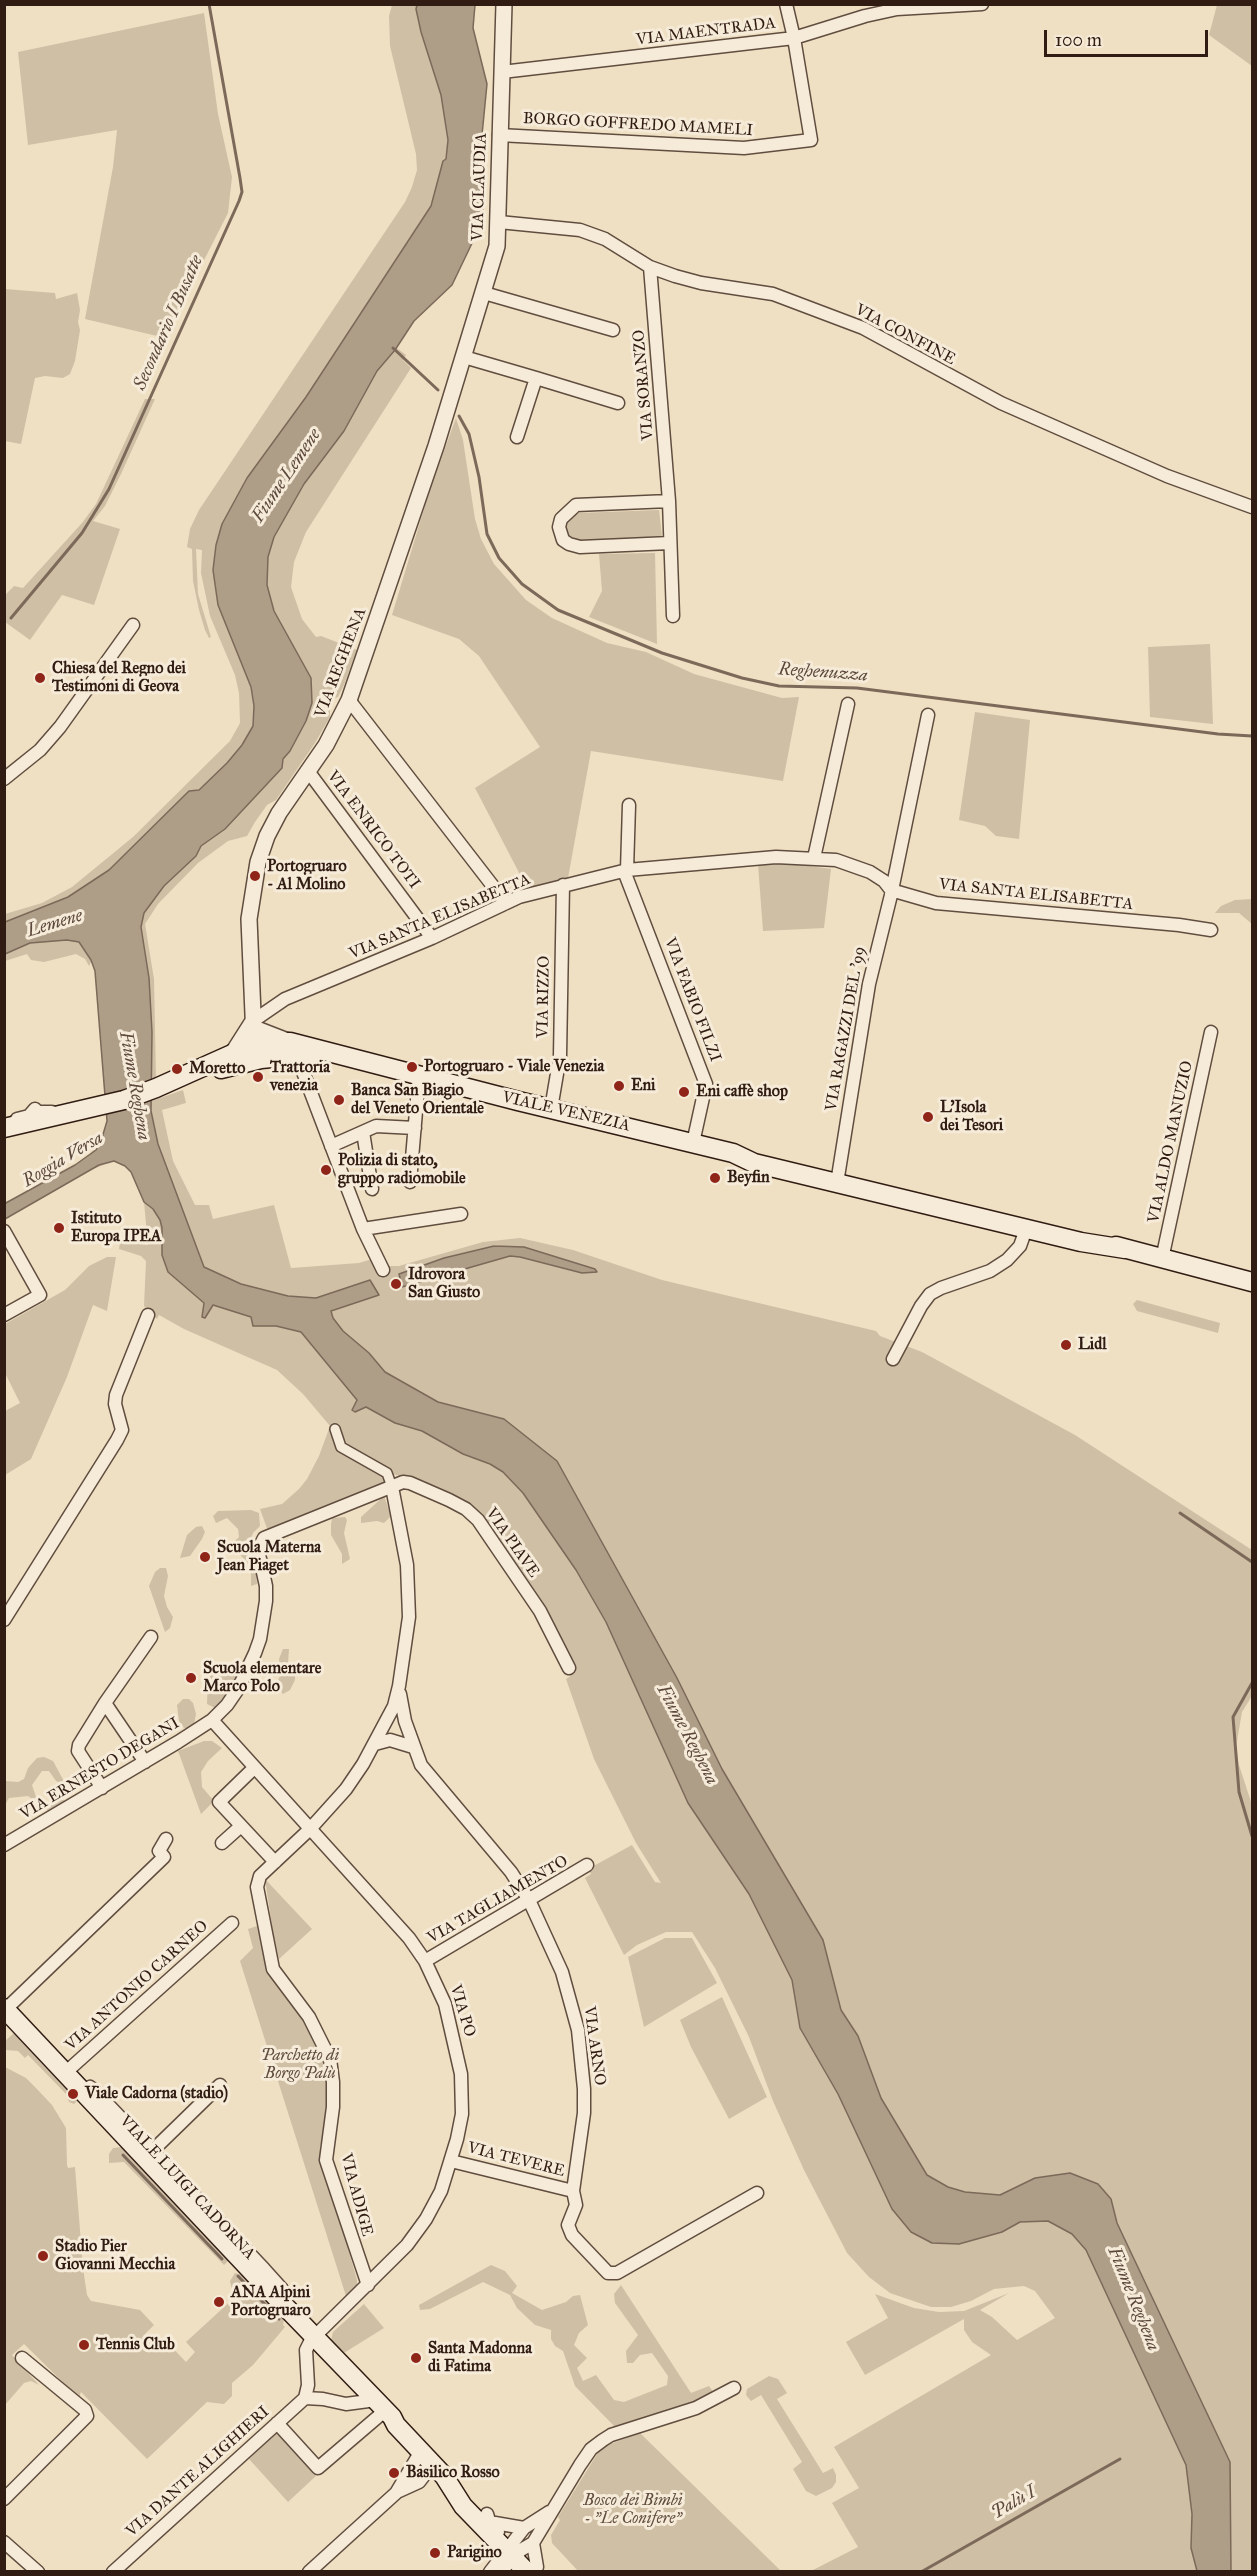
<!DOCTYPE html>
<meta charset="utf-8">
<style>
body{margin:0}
#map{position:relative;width:1257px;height:2576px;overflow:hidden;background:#efe0c3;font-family:"IM FELL Great Primer",serif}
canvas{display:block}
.frame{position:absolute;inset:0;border:6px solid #311c13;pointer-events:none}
.scale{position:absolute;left:1044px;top:30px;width:164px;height:27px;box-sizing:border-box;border:3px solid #311c13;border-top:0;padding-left:8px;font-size:18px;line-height:21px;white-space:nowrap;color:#311c13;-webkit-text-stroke:4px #f5ebd8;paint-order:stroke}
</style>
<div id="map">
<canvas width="1257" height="2576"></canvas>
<div class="frame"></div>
<div class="scale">100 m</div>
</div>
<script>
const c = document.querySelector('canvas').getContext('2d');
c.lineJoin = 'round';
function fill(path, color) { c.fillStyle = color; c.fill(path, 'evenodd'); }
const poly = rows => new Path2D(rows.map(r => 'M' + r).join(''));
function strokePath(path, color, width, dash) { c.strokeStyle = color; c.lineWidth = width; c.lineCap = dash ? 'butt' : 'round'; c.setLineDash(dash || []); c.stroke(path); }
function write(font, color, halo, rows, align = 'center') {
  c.font = font + ' "IM FELL Great Primer",serif'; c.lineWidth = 6; c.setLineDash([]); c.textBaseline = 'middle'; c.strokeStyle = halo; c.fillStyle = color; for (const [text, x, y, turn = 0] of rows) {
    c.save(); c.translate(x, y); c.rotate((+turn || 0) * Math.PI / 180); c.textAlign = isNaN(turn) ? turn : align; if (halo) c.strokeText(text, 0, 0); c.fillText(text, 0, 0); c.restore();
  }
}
fill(poly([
 [392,5,459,5,479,111,386,340,406,355,403,360,411,368,306,532,294,562,291,587,302,619,316,637,321,636,357,650,344,685,338,697,330,700,330,717,315,743,276,800,267,805,255,822,247,836,228,841,198,863,158,904,145,924,154,979,156,1079,160,1098,183,1090,186,1103,162,1110,173,1161,195,1205,209,1205,213,1219,274,1205,291,1268,359,1263,372,1259,377,1266,399,1266,483,1242,520,1238,573,1250,662,1280,876,1331,880,1336,922,1352,1075,1435,1252,1550,1252,1696,1242,1712,1236,1747,1239,1765,1252,1805,1252,2571,811,2571,858,2547,832,2503,859,2488,834,2447,991,2355,972,2342,964,2330,964,2319,865,2375,846,2342,888,2318,875,2294,914,2308,939,2312,964,2311,1009,2293,980,2310,992,2317,1017,2340,1055,2318,1035,2291,1024,2286,994,2289,971,2301,951,2307,931,2307,890,2293,869,2277,847,2253,804,2170,773,2101,749,2037,715,1968,692,1932,666,1932,637,1945,624,1955,585,1878,591,1874,588,1869,632,1845,655,1882,661,1883,636,1843,594,1759,566,1679,575,1673,567,1650,484,1519,417,1481,382,1471,389,1484,268,1531,260,1509,282,1504,299,1489,307,1479,319,1456,330,1426,303,1394,277,1370,184,1329,159,1315,157,1319,144,1306,146,1261,141,1256,119,1249,120,1242,148,1245,144,1202,131,1172,125,1166,114,1161,93,1169,87,1157,101,1141,107,1121,95,971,92,960,89,966,85,959,76,954,44,962,31,960,27,954,5,961,5,914,42,903,72,887,133,837,230,741,240,723,239,693,235,675,210,616,201,573,202,550,196,549,198,594,211,637,209,638,205,630,199,610,193,581,192,549,187,547,190,529,199,510,405,202,412,187,417,170,416,154,390,46,389,16],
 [1217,5,1252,5,1252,66,1209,35],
 [204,13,218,114,232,177,228,213,167,333,157,336,85,319,113,167,117,130,28,145,18,52],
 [5,289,55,293,56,299,77,293,80,310,78,322,80,330,75,361,70,374,63,378,45,376,35,378,21,444,5,441],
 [145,399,155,399,121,474,105,506,93,521,120,529,94,605,62,595,30,640,5,622,5,595,14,586,23,588,82,523,96,504],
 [456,418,463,440,475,519,481,539,494,564,526,600,552,618,607,643,646,652,694,674,782,698,799,697,783,781,591,751,568,878,527,888,475,788,540,747,479,656,459,639,392,615,430,489],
 [659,510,662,536,579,542,570,541,564,526,568,519,578,513],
 [655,553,657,644,589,617,602,591,599,554],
 [1210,644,1213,724,1150,717,1148,647],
 [975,712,1030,720,1019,839,996,836,985,826,959,820],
 [789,863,831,869,824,928,763,931,758,864],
 [1252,899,1252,924,1239,913,1215,913,1221,906,1235,900],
 [107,1257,116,1257,107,1311,93,1305,67,1377,31,1459,5,1475,5,1411,20,1403,5,1373,5,1324,65,1290,89,1266],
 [1137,1300,1220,1323,1218,1333,1137,1311,1133,1304],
 [384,1496,391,1516,384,1523,377,1521,361,1523,361,1517],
 [251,1510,259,1513,260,1526,253,1533,250,1541,255,1560,257,1584,251,1586,251,1573,247,1562,231,1545,239,1537,238,1529,227,1518,216,1523,213,1516,218,1511],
 [345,1517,347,1520,344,1533,350,1559,342,1564,342,1554,331,1535,331,1525,332,1518],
 [202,1526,205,1532,202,1539,190,1556,180,1558,187,1535,196,1527],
 [160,1568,166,1568,168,1576,164,1596,167,1607,173,1617,170,1628,165,1632,149,1586,155,1572],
 [283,1649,289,1649,288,1664,295,1673,295,1680,290,1690,283,1694,278,1688,278,1681,281,1673,279,1659],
 [221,1668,235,1672,240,1677,217,1709,207,1704,208,1678],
 [183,1699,189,1699,193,1703,196,1714,193,1729,184,1728,179,1721,177,1705],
 [204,1741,212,1741,222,1748,208,1761,201,1772,202,1787,214,1801,201,1814,178,1751],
 [44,1757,53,1761,66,1785,56,1781,49,1771,42,1771,32,1785,36,1797,44,1805,58,1799,65,1800,57,1809,47,1810,28,1796,9,1798,5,1805,5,1781,18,1782,24,1779,28,1768,37,1758],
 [265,1879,312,1929,279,1959,273,1933],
 [257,1926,266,1965,295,2004,319,2044,325,2061,329,2106,324,2138,320,2146,321,2154,357,2280,357,2285,346,2296,240,1961,253,1948,248,1929],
 [665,1938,692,1938,717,1983,644,2027,628,1957],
 [722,1997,767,2097,729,2119,691,2047,680,2020],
 [15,2032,68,2090,68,2094,77,2099,76,2102,74,2104,69,2102,66,2094,28,2055,25,2058,18,2051,5,2050,5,2041],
 [5,2067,26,2078,36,2088,52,2105,66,2128,67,2165,68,2168,75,2167,83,2268,87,2295,91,2301,140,2310,154,2325,143,2336,156,2349,165,2340,186,2362,195,2352,186,2342,234,2298,230,2281,235,2273,242,2275,284,2319,283,2325,285,2327,253,2365,232,2383,232,2396,224,2404,207,2402,147,2459,81,2392,79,2398,24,2344,12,2355,39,2385,31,2381,24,2383,5,2405],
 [122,2147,129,2148,230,2259,224,2265,124,2162,109,2163,109,2154,113,2148],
 [491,2265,505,2271,517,2286,512,2293,542,2310,566,2302,573,2296,580,2295,588,2325,579,2333,574,2345,587,2358,577,2368,583,2381,596,2375,614,2400,624,2402,667,2385,668,2376,652,2353,640,2355,633,2363,627,2363,626,2351,638,2335,615,2303,614,2294,621,2285,691,2393,709,2386,714,2393,686,2407,615,2427,575,2386,563,2351,555,2346,551,2339,551,2330,535,2325,517,2308,510,2295,483,2282,430,2309,420,2310,419,2305],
 [364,2304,384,2328,339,2356,330,2345,333,2332],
 [769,2376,778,2379,787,2393,777,2399,823,2473,833,2468,836,2475,836,2482,832,2488,816,2496,806,2491,793,2469,802,2462,761,2395,751,2401,746,2395,747,2389],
 [278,2432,317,2475,288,2502,249,2459],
 [640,2433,686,2478,781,2571,578,2571,552,2543,551,2535,560,2520,558,2517,599,2451,605,2446]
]), '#cfbfa5');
const water = poly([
 [417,5,475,5,473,28,487,84,482,135,485,202,475,237,452,285,414,321,395,350,377,371,344,431,304,484,274,537,268,557,267,585,274,611,311,678,312,703,306,721,290,751,283,759,282,768,225,829,201,846,196,856,164,886,144,913,141,927,149,978,152,1032,151,1111,158,1144,204,1267,241,1284,288,1296,316,1298,370,1280,379,1295,331,1311,333,1318,343,1331,369,1353,385,1372,438,1402,504,1419,557,1461,677,1678,722,1769,823,1940,841,2010,858,2036,881,2098,927,2175,948,2187,965,2192,1000,2195,1035,2178,1070,2173,1098,2184,1111,2199,1117,2223,1230,2462,1231,2571,1197,2571,1191,2548,1192,2514,1186,2465,1086,2250,1072,2234,1048,2221,1020,2222,1002,2232,959,2244,932,2243,911,2232,892,2209,838,2094,800,2028,792,1980,749,1894,688,1803,606,1622,576,1570,523,1493,503,1472,490,1464,463,1454,422,1431,395,1423,366,1407,355,1412,352,1410,357,1400,301,1332,276,1326,253,1326,251,1317,213,1305,205,1318,202,1317,204,1303,168,1272,162,1255,162,1228,160,1220,153,1209,144,1202,131,1172,125,1166,114,1161,99,1165,5,1219,4,1204,75,1165,96,1150,101,1141,107,1121,95,971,91,960,79,942,67,940,30,943,5,954,5,922,68,897,109,870,189,791,199,790,227,763,242,745,253,726,254,706,251,687,218,605,213,570,216,545,222,524,247,478,306,397,431,206,443,161,446,159,448,140,441,95,421,32,416,9,417,5],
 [494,1246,524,1247,595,1269,597,1272,582,1273,520,1257,510,1256,402,1287,399,1274,444,1258,494,1246]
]);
fill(water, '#ae9d87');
strokePath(water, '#7c6959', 1.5);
strokePath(poly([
 [393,348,438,390],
 [459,416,469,434,479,477,487,534,499,558,522,584,558,610,662,653,742,678,779,686,857,688,1218,734,1252,736],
 [11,618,82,533,109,489,239,201,242,192,240,178,209,4],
 [1180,1513,1252,1562],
 [1252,1683,1233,1717,1239,1792,1252,1836],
 [123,2155,222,2259],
 [238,2276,279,2319],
 [921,2572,1120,2459]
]), '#7c6959', 3);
const pedestrian = poly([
 [335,1429,341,1447,387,1473,392,1487]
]);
const minor = poly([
 [502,72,794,38,865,16,897,9,982,4],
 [499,135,744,148,811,140,794,38,786,4],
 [499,222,580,230,605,239,650,267,675,276,701,283,773,294,863,328,1001,403,1167,476,1252,507],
 [650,267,669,501,673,616],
 [484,293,613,330],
 [464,357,536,378,517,437],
 [536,378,618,403],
 [669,501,576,505,561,519,559,527,563,540,569,544,580,547,670,543],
 [349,700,506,903],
 [308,771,432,938],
 [4,779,40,750,60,727,133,625],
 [814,858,848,704],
 [627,870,629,805],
 [624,871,706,1084,693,1143],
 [253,1021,285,999,432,938,519,897,627,870,776,857,836,860,870,872,884,881,891,890,936,903,1179,925,1211,930],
 [295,1051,363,1229,383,1270],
 [551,1109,560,1056,563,885],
 [17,1119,29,1116,35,1109,38,1112,52,1112],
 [363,1132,372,1189],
 [331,1146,376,1126,415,1128],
 [410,1182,419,1076],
 [837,1183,869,984,891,895,928,715],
 [363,1229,461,1214],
 [4,1231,40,1295,4,1315],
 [1162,1259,1211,1032],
 [893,1359,921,1306,930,1294,941,1288,990,1271,1007,1260,1020,1246,1026,1229],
 [4,1620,117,1440,122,1430,115,1404,116,1395,148,1315],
 [400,1694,405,1721,421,1765,511,1872,529,1900,562,1972,578,2030,584,2089,584,2113,573,2191,576,2205,568,2225,572,2235,608,2273,617,2273,757,2193],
 [212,1720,409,1938,425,1961,445,2004,461,2074,462,2114,457,2139,441,2191,426,2219,407,2245,311,2340,306,2350,308,2385,305,2398],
 [375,1744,390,1740,413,1747],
 [145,1762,105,1703,151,1637],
 [254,1768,219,1802,275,1862],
 [102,1788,78,1751,79,1745,105,1703],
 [222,1843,241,1826],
 [4,1845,178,1742,212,1720,227,1705,238,1689,255,1653,260,1639,266,1601,266,1586,258,1550,264,1538,403,1482,410,1483,449,1500,466,1509,478,1520,540,1611,569,1668],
 [425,1961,587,1865],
 [6,2009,164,1857,159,1851,166,1839],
 [65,2073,232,1923],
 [83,2092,90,2087,97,2093,264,2269,282,2289,275,2296],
 [146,2157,220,2085],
 [451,2161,573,2191],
 [368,2285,326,2160,333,2107,333,2082,330,2059,309,2017,273,1969,257,1887,260,1876,310,1829,346,1789,363,1764,394,1706,399,1686,409,1617,407,1565,392,1487],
 [277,2423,318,2468,380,2415],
 [397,2492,419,2482,433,2464],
 [4,2499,87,2416,85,2410,22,2358],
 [487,2514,490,2524,498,2532],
 [495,2523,524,2528],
 [4,2542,38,2572],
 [533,2543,537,2567],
 [502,2570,521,2550,533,2543,580,2465,591,2449,603,2440,611,2435,696,2408,734,2388],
 [113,2572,305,2398,323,2399,346,2404,376,2400],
 [309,2572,396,2493,421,2451],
 [490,2572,524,2528,549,2512]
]);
const tertiary = poly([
 [254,1028,290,1042],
 [232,1054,253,1021],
 [247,1054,253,1047,254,1038,249,919,258,862,267,836,279,813,326,745,349,700,436,446,497,246,504,4]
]);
const secondary = poly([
 [221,1069,261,1059,315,1054],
 [4,1128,124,1100,156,1088,232,1054,253,1047,290,1042,518,1101,733,1153,754,1163,1081,1242,1125,1249],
 [1116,1246,1252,1282],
 [4,2008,275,2296,392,2417,396,2425,444,2476,463,2506,527,2572]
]);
strokePath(pedestrian, '#604d3f', 12);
strokePath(minor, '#604d3f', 15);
strokePath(tertiary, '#604d3f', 18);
strokePath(secondary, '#311c13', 21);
strokePath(pedestrian, '#f5ebd8', 9);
strokePath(minor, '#f5ebd8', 12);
strokePath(tertiary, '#f5ebd8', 15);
strokePath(secondary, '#f5ebd8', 18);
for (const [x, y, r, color] of [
 [40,678,6,"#8f2418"],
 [255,876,6,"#8f2418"],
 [412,1067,6,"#8f2418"],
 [177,1069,6,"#8f2418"],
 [258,1077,6,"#8f2418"],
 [619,1086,6,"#8f2418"],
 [684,1092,6,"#8f2418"],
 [339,1100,6,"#8f2418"],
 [928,1117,6,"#8f2418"],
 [326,1170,6,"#8f2418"],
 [715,1178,6,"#8f2418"],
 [59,1228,6,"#8f2418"],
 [396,1284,6,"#8f2418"],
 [1066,1345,6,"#8f2418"],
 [205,1557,6,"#8f2418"],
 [191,1678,6,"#8f2418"],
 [73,2094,6,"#8f2418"],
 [43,2256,6,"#8f2418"],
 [219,2302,6,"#8f2418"],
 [84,2345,6,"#8f2418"],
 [416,2358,6,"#8f2418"],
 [394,2473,6,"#8f2418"],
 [435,2553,6,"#8f2418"]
]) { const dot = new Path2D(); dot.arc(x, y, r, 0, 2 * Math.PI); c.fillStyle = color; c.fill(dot); strokePath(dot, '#f5ebd8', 2); }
write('16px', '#311c13', '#f5ebd8', [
 ["VIA MAENTRADA",706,32,-7],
 ["BORGO GOFFREDO MAMELI",638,125,3],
 ["VIA CLAUDIA",480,187,-88],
 ["VIA CONFINE",905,335,28],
 ["VIA SORANZO",644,385,-95],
 ["VIA REGHENA",341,663,-69],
 ["VIA ENRICO TOTI",373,830,53],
 ["VIA SANTA ELISABETTA",1036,895,6],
 ["VIA SANTA ELISABETTA",440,917,-23],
 ["VIA RIZZO",544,997,-89],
 ["VIA FABIO FILZI",692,1000,69],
 ["VIA RAGAZZI DEL '99",846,1029,-80],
 ["VIALE VENEZIA",566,1112,13],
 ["VIA ALDO MANUZIO",1171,1142,-78],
 ["VIA PIAVE",512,1543,55],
 ["VIA ERNESTO DEGANI",100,1769,-31],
 ["VIA TAGLIAMENTO",498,1900,-30],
 ["VIA ANTONIO CARNEO",137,1986,-42],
 ["VIA PO",462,2011,73],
 ["VIA ARNO",594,2046,82],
 ["VIA TEVERE",516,2160,14],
 ["VIALE LUIGI CADORNA",187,2188,47],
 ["VIA ADIGE",356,2195,75],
 ["VIA DANTE ALIGHIERI",198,2472,-42]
]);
write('bold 16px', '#311c13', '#f5ebd8', [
 ["Chiesa del Regno dei",52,669],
 ["Testimoni di Geova",52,687],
 ["Portogruaro",267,867],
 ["- Al Molino",267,885],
 ["Portogruaro - Viale Venezia",424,1067],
 ["Trattoria",270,1068],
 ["venezia",270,1086],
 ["Moretto",189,1069],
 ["Eni",631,1086],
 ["Banca San Biagio",351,1091],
 ["del Veneto Orientale",351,1109],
 ["Eni caffè shop",696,1092],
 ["L'Isola",940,1108],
 ["dei Tesori",940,1126],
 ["Polizia di stato,",338,1161],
 ["gruppo radiomobile",338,1179],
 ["Beyfin",727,1178],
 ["Istituto",71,1219],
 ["Europa IPEA",71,1237],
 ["Idrovora",408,1275],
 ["San Giusto",408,1293],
 ["Lidl",1078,1345],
 ["Scuola Materna",217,1548],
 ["Jean Piaget",217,1566],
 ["Scuola elementare",203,1669],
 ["Marco Polo",203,1687],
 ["Viale Cadorna (stadio)",85,2094],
 ["Stadio Pier",55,2247],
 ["Giovanni Mecchia",55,2265],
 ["ANA Alpini",231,2293],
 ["Portogruaro",231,2311],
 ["Tennis Club",96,2345],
 ["Santa Madonna",428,2349],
 ["di Fatima",428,2367],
 ["Basilico Rosso",406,2473],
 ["Parigino",447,2553]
], 'left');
write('italic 16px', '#604d3f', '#f5ebd8', [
 ["Parchetto di",300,2056],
 ["Borgo Palù",300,2074],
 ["Bosco dei Bimbi",633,2501],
 ["- \"Le Conifere\"",633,2519]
]);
write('italic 18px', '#5d493c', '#f5ebd8', [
 ["Secondario I Busatte",169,323,-66],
 ["Fiume Lemene",287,476,-56],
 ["Reghenuzza",823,673,4],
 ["Lemene",55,924,-17],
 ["Fiume Reghena",134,1086,80],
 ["Roggia Versa",63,1160,-31],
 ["Fiume Reghena",687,1735,62],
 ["Fiume Reghena",1133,2299,68],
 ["Palù I",1014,2503,-30]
]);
</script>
